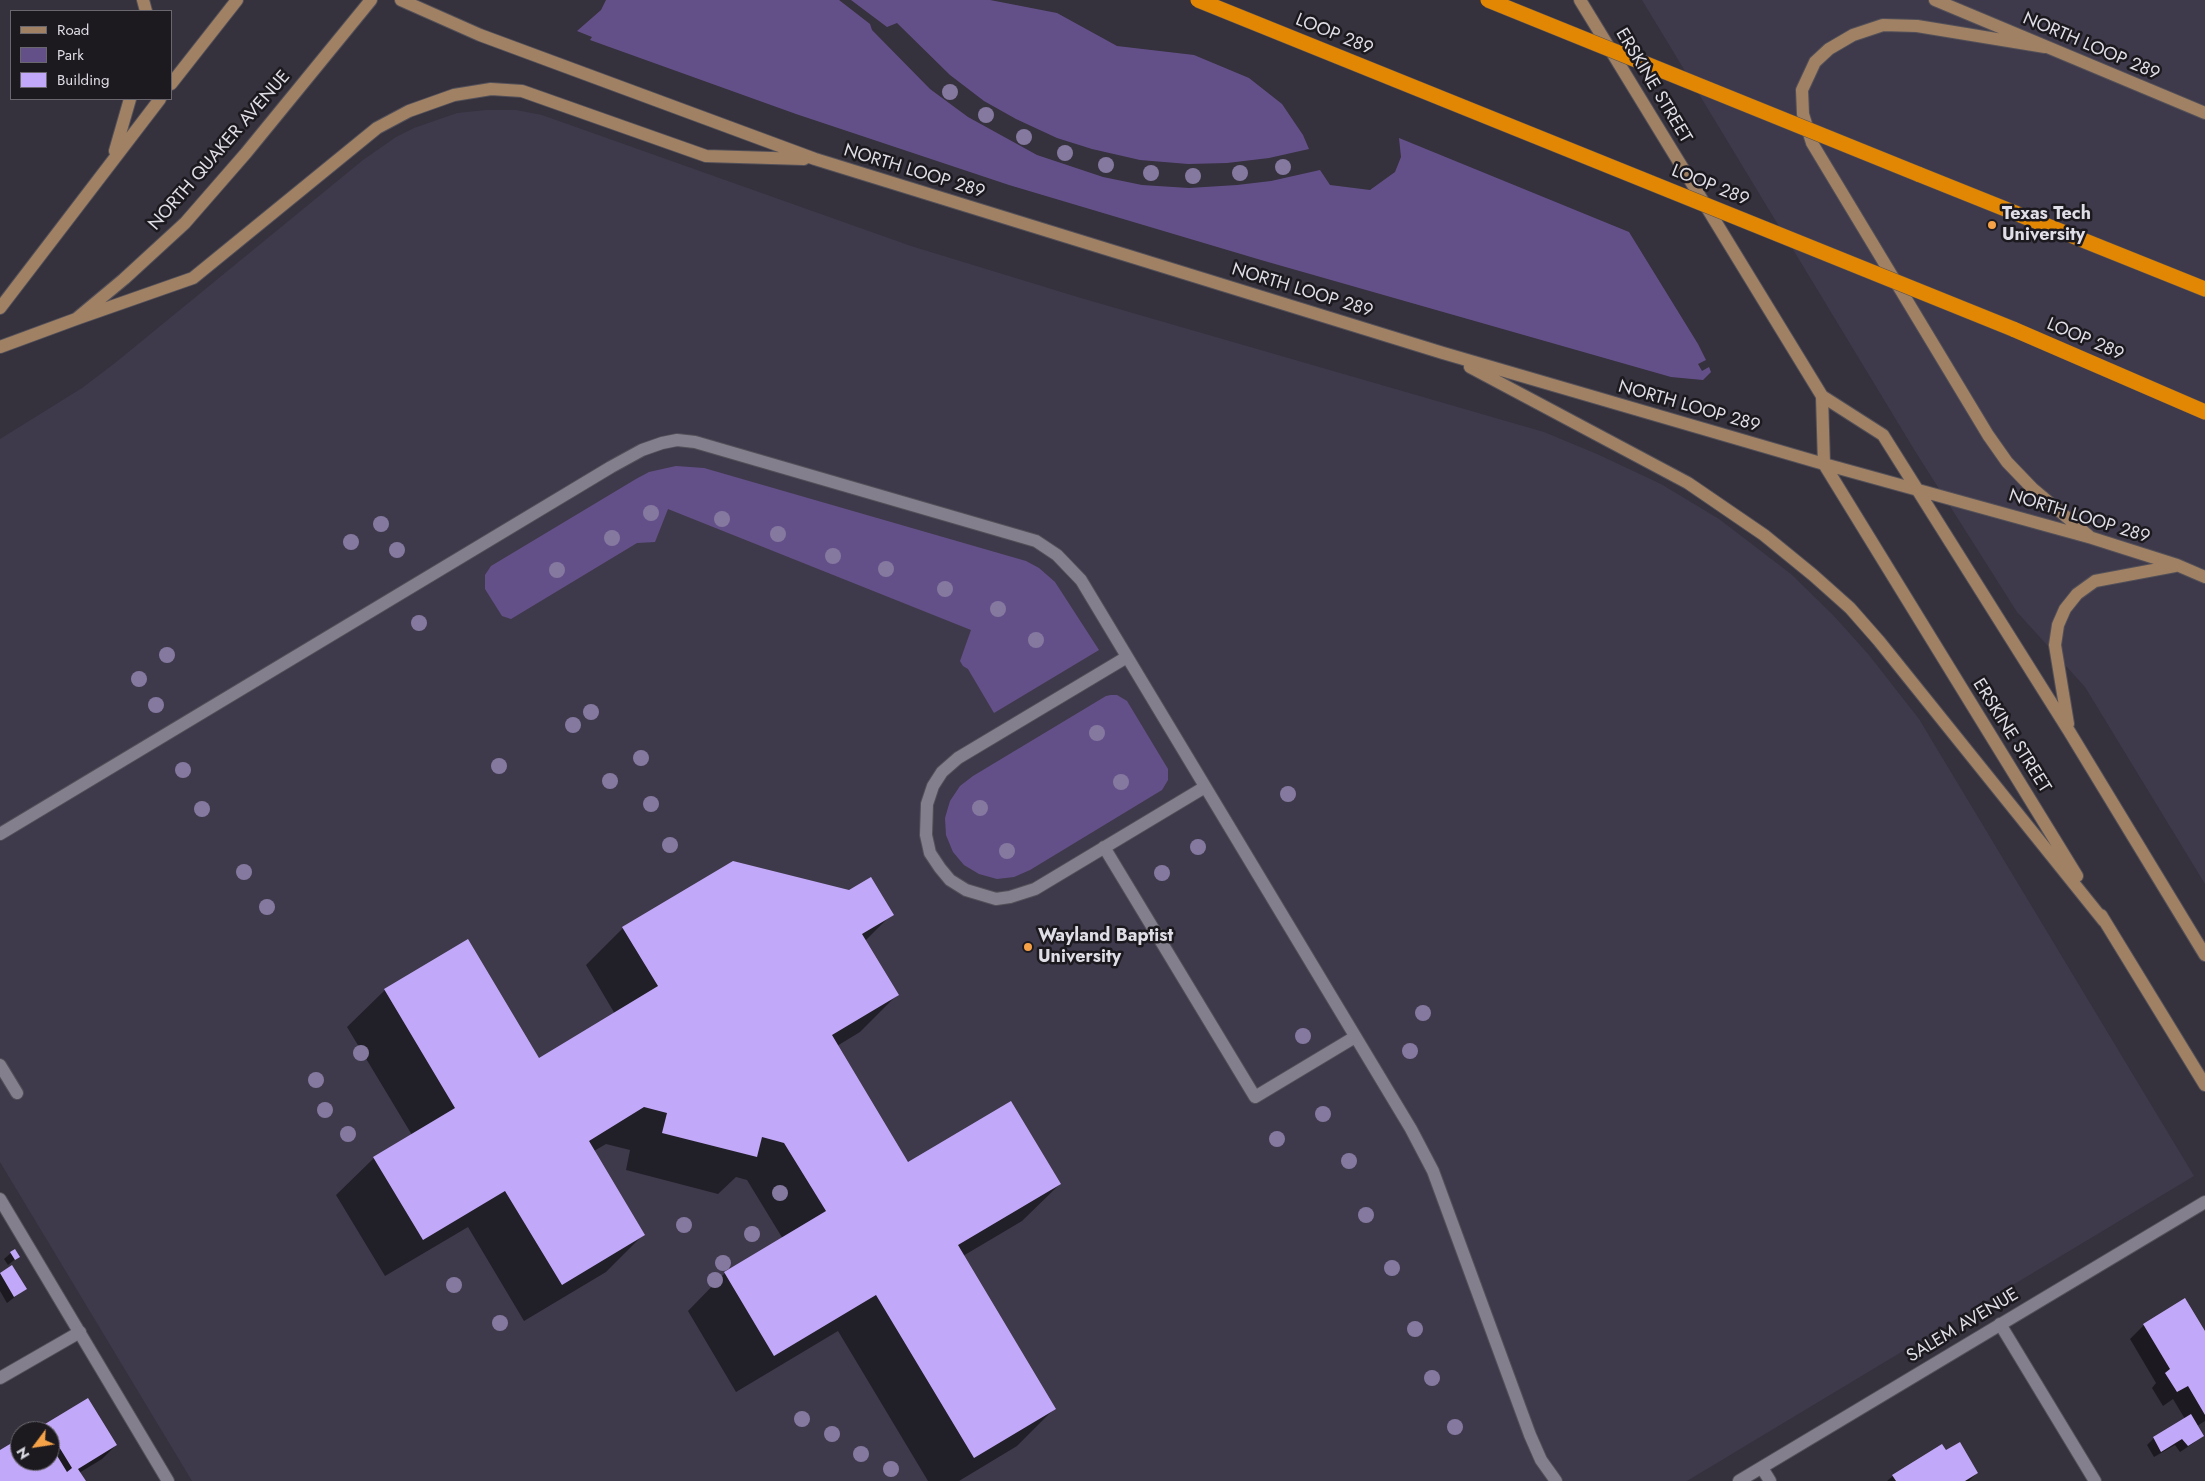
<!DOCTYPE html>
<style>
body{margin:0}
#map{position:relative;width:2205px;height:1481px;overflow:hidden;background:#35313d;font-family:Jost,sans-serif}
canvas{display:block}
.legend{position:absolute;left:10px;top:10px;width:162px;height:90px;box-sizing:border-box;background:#1c1a1f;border:1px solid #6a686e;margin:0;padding:6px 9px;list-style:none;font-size:15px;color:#dfdde5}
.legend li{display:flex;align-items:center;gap:10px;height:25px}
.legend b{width:25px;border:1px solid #6a686e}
.north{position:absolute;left:10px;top:1421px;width:50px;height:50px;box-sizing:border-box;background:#1c1a1f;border:1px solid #6a686e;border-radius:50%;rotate:239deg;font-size:14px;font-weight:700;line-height:20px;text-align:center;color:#dfdde5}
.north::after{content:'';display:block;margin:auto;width:18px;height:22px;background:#f6a248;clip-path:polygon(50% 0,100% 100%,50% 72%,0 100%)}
</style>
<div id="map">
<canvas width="2205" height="1481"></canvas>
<ul class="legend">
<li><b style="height:6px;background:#a08164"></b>Road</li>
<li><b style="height:14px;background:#645089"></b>Park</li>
<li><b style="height:14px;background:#c2a8f8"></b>Building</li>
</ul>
<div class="north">N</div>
</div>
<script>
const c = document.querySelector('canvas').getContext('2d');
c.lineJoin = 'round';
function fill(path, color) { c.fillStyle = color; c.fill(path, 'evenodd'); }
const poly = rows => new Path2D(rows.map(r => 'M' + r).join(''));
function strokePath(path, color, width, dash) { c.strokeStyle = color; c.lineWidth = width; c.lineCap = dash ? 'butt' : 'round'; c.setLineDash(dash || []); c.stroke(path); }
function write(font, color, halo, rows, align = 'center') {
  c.font = font + ' Jost,sans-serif'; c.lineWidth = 5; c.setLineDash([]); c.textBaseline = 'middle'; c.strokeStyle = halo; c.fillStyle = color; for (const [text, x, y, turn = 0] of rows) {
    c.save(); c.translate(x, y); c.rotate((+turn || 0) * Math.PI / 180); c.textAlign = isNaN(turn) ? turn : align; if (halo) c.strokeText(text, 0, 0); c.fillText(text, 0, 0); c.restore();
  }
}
fill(poly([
 [1642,0,2205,0,2205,884,2085,687,2017,612,1915,451],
 [486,110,516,110,542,115,911,246,1081,298,1544,432,1597,454,1661,484,1719,519,1791,574,1833,615,1869,655,1919,719,2194,1176,1687,1481,192,1481,0,1162,0,439,82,388,115,363,363,160,396,137,414,128,457,113]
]), '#3f3a4b');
fill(poly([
 [606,0,839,0,870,24,872,30,930,89,968,117,1037,155,1103,177,1142,185,1189,188,1237,185,1271,181,1320,170,1330,185,1370,190,1395,172,1401,157,1399,138,1629,232,1698,344,1706,360,1698,364,1702,371,1709,367,1711,372,1703,380,1671,377,1261,260,1009,185,796,114,590,40,592,37,577,31,601,10],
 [851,0,990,0,1057,13,1117,46,1194,55,1249,78,1282,104,1303,135,1309,149,1269,158,1227,163,1188,164,1140,160,1092,149,1057,138,1016,119,984,101,950,75,897,23,887,27],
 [676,466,704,468,1026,561,1039,568,1055,582,1099,650,994,713,968,669,963,666,960,661,971,630,668,509,655,542,637,543,511,619,502,616,485,589,485,575,491,566,636,479,649,472],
 [1111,695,1117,695,1127,701,1168,769,1168,780,1162,790,1030,870,1014,877,997,879,979,874,964,865,953,852,946,835,945,818,950,801,960,786,973,776,1106,696]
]), '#645089');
fill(poly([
 [892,914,865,941,897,995,860,1032,837,1046,908,1164,1060,1184,1022,1221,963,1256,1054,1409,1017,1446,959,1481,928,1481,838,1331,736,1392,688,1311,725,1273,783,1239,747,1180,736,1177,718,1194,626,1170,630,1150,606,1144,594,1151,644,1234,606,1272,524,1321,468,1227,385,1276,336,1195,374,1158,412,1135,347,1027,385,990,539,1060,615,1014,586,965,623,928],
 [11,1253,18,1257,8,1265,4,1259],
 [12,1266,25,1289,7,1303,0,1291,0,1273],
 [2185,1300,2205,1333,2205,1421,2197,1426,2202,1436,2195,1442,2180,1452,2175,1445,2154,1457,2147,1445,2154,1438,2185,1419,2173,1399,2163,1406,2152,1388,2156,1383,2130,1339,2144,1325],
 [46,1425,116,1445,102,1459,79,1473,84,1481,0,1481,0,1452,20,1439,20,1461,50,1461,50,1431,34,1431,39,1428,40,1430],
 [1946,1452,1977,1473,1969,1481,1887,1481,1893,1476]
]), '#0007');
fill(poly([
 [733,861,849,890,871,877,894,915,862,934,899,995,832,1035,908,1162,1011,1101,1061,1184,958,1245,1056,1409,974,1458,876,1295,774,1356,724,1272,826,1211,784,1143,762,1137,757,1157,662,1133,667,1113,644,1107,589,1141,645,1235,562,1285,505,1191,423,1240,373,1157,455,1108,384,989,468,939,539,1058,658,986,622,927],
 [15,1249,20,1257,15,1260,10,1252],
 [12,1265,27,1289,14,1297,0,1273],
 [2185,1298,2205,1331,2205,1415,2188,1386,2177,1392,2165,1373,2170,1369,2143,1324],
 [88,1398,117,1445,78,1469,86,1481,0,1481,0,1450,20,1438,20,1461,50,1461,50,1444,67,1472,72,1468,45,1424],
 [2191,1414,2204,1436,2188,1446,2182,1439,2161,1452,2153,1437],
 [1960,1442,1978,1473,1965,1481,1896,1481,1892,1475,1942,1444,1946,1450]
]), '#c2a8f8');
const service = poly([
 [1127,657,958,758,942,772,933,786,927,804,926,835,930,853,940,868,950,880,966,890,996,899,1010,897,1035,889,1205,787],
 [0,834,611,467,642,450,662,443,677,440,695,442,1036,541,1057,555,1081,580,1411,1129,1433,1171,1530,1435,1541,1460,1556,1481],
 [1104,847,1255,1097,1355,1037],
 [0,1065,17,1093],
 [0,1199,168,1481],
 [2000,1324,2095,1481]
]);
const minor = poly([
 [0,1378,80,1332],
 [1762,1468,1770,1481],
 [1739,1481,2205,1202]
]);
const secondary = poly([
 [143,0,146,11],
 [401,0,480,35,815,159,1443,353,1824,464,2092,538,2177,565,2205,577],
 [1580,0,1822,396,1883,435,2069,731,2205,955],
 [1935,0,2205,113],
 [2045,47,1917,26,1883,25,1853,35,1829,49,1815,62,1802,90,1803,114,1812,143,1988,435,2007,462,2032,488,2089,536],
 [171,84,237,0],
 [115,151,130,99],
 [0,308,160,99],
 [76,319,193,278,377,128,409,111,454,95,491,89,522,91,706,156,804,159],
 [0,347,76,319,124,279,185,223,246,153,371,0],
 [1470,367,1688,483,1764,535,1813,575,1850,608,1879,641,2104,921],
 [1822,396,1824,464,2077,876],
 [2068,724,2055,645,2058,625,2065,609,2077,594,2095,581,2175,566],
 [2101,915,2205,1085]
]);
const motorway = poly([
 [1918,174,2205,289],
 [2013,329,2205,412]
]);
strokePath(service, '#535059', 14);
strokePath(minor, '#535059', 14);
strokePath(secondary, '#535059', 14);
strokePath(motorway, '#535059', 16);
strokePath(service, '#837f8d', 12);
strokePath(minor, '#837f8d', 12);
strokePath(secondary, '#a08164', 12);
strokePath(motorway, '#e28703', 15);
const motorwayBridge = poly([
 [1198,0,2013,329],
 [1488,0,1918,174]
]);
strokePath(motorwayBridge, '#535059', 16, []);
strokePath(motorwayBridge, '#e28703', 15);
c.fillStyle = '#8579a0';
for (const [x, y] of [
 [950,92],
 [986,115],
 [1024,137],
 [1065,153],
 [1106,165],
 [1283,167],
 [1151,173],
 [1240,173],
 [1193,176],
 [651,513],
 [722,519],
 [381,524],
 [778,534],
 [612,538],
 [351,542],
 [397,550],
 [833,556],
 [886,569],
 [557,570],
 [945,589],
 [998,609],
 [419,623],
 [1036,640],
 [167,655],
 [139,679],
 [156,705],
 [591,712],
 [573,725],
 [1097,733],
 [641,758],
 [499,766],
 [183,770],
 [610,781],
 [1121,782],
 [1288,794],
 [651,804],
 [980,808],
 [202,809],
 [670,845],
 [1198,847],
 [1007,851],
 [244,872],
 [1162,873],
 [267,907],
 [1423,1013],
 [1303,1036],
 [1410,1051],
 [361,1053],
 [316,1080],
 [325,1110],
 [1323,1114],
 [348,1134],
 [1277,1139],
 [1349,1161],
 [780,1193],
 [1366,1215],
 [684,1225],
 [752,1234],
 [723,1263],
 [1392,1268],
 [715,1280],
 [454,1285],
 [500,1323],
 [1415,1329],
 [1432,1378],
 [802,1419],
 [1455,1427],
 [832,1434],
 [861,1454],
 [891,1469]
]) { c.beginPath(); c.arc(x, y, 8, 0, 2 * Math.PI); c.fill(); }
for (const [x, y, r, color] of [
 [1992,225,5,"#f6a248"],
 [1028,947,5,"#f6a248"]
]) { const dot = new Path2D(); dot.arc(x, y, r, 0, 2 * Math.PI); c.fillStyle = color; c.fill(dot); strokePath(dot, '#1c1a1f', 2); }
write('18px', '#dfdde5', '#1c1a1f', [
 ["LOOP 289",1334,35,22],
 ["NORTH LOOP 289",2091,47,23],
 ["ERSKINE STREET",1653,86,59],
 ["NORTH QUAKER AVENUE",220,151,-49],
 ["NORTH LOOP 289",914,172,17],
 ["LOOP 289",1710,186,22],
 ["NORTH LOOP 289",1302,291,17],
 ["LOOP 289",2085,340,23],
 ["NORTH LOOP 289",1689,407,16],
 ["NORTH LOOP 289",2079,517,17],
 ["ERSKINE STREET",2011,736,58],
 ["SALEM AVENUE",1963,1326,-31]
]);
write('bold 18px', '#dfdde5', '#1c1a1f', [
 ["Texas Tech",2002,215],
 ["University",2002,236],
 ["Wayland Baptist",1038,937],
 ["University",1038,958]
], 'left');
</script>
